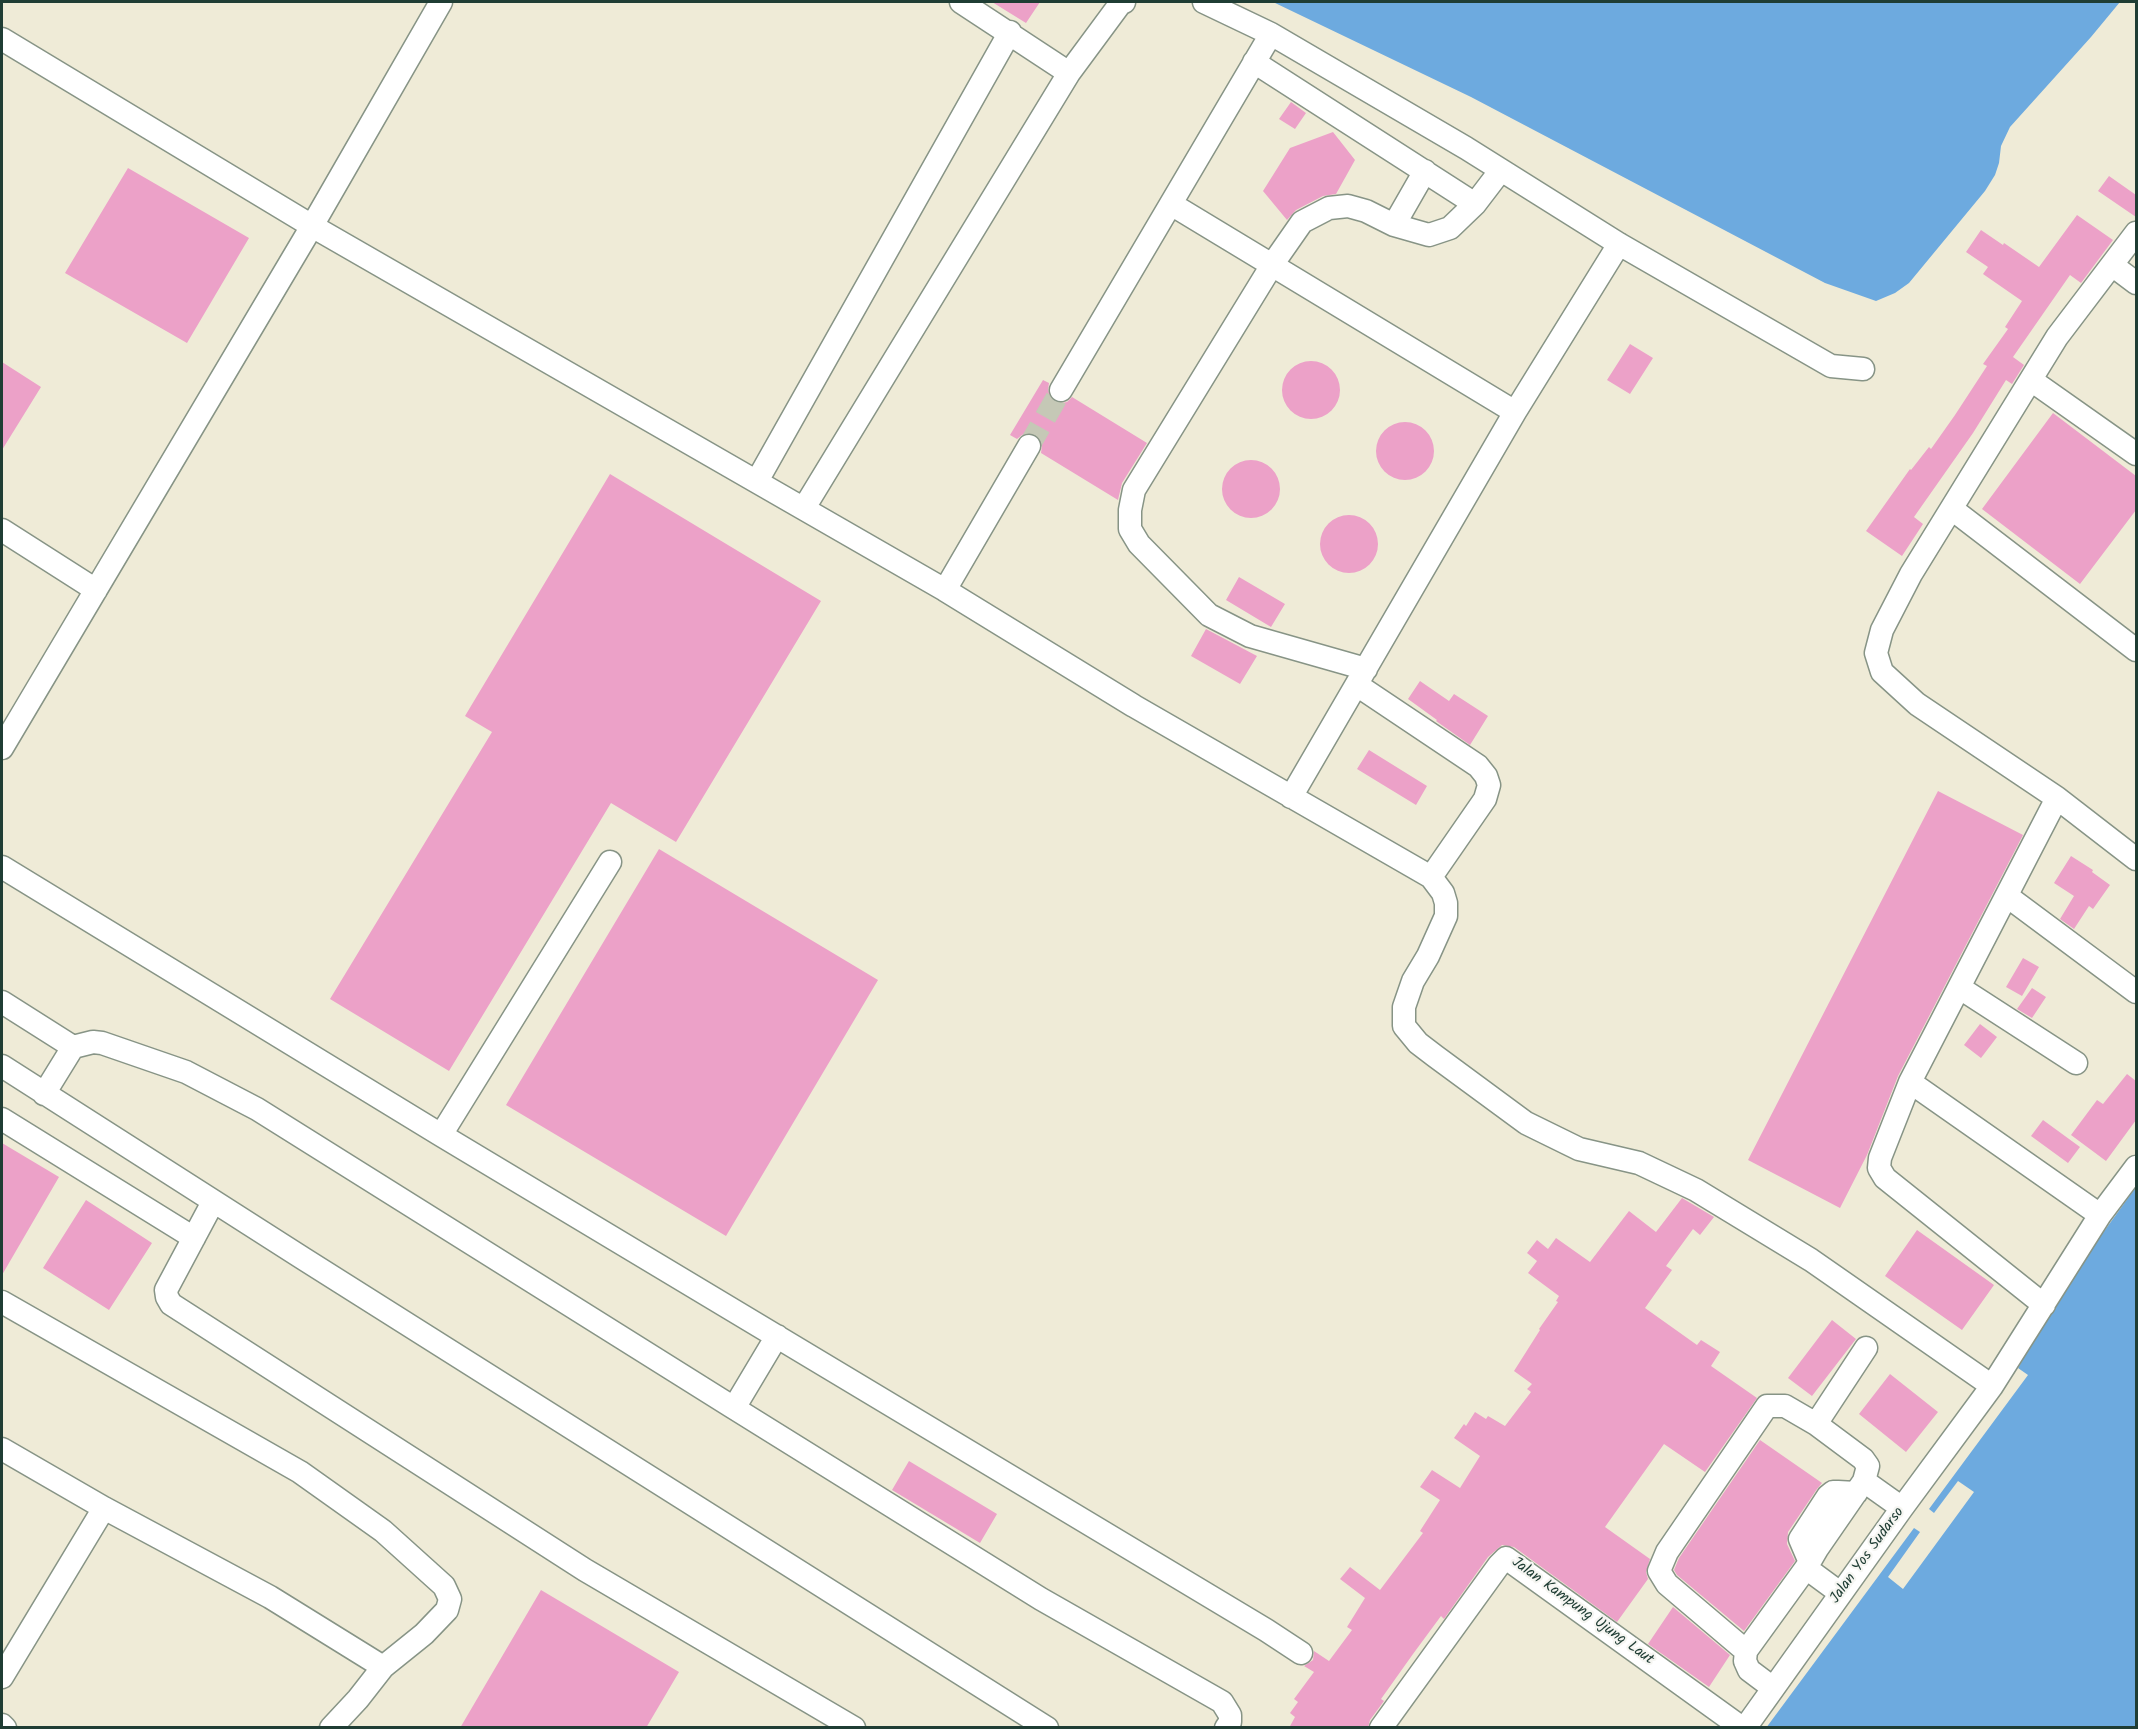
<!DOCTYPE html>
<style>
body{margin:0}
#map{position:relative;width:2138px;height:1729px;overflow:hidden;background:#efebd7;font-family:Kalam,sans-serif}
canvas{display:block}
.frame{position:absolute;inset:0;border:3px solid #1f3d34;pointer-events:none}
</style>
<div id="map">
<canvas width="2138" height="1729"></canvas>
<div class="frame"></div>
</div>
<script>
const c = document.querySelector('canvas').getContext('2d');
c.lineJoin = 'round';
function fill(path, color) { c.fillStyle = color; c.fill(path, 'evenodd'); }
const poly = rows => new Path2D(rows.map(r => 'M' + r).join(''));
function strokePath(path, color, width, dash) { c.strokeStyle = color; c.lineWidth = width; c.lineCap = dash ? 'butt' : 'round'; c.setLineDash(dash || []); c.stroke(path); }
function write(font, color, halo, rows, align = 'center') {
  c.font = font + ' Kalam,sans-serif'; c.lineWidth = 4.5; c.setLineDash([]); c.textBaseline = 'middle'; c.strokeStyle = halo; c.fillStyle = color; for (const [text, x, y, turn = 0] of rows) {
    c.save(); c.translate(x, y); c.rotate((+turn || 0) * Math.PI / 180); c.textAlign = isNaN(turn) ? turn : align; if (halo) c.strokeText(text, 0, 0); c.fillText(text, 0, 0); c.restore();
  }
}
fill(poly([
 [1273,2,2120,2,2091,37,2010,127,2001,146,1999,163,1995,175,1985,191,1909,283,1895,293,1876,301,1825,283,1471,97],
 [2136,1187,2136,1727,1766,1728,1914,1528,1920,1532,1888,1577,1903,1589,1974,1492,1958,1481,1934,1513,1929,1509,2028,1375,2018,1368,2045,1319,2079,1266]
]), '#6daadf');
fill(poly([
 [992,2,1040,2,1026,23],
 [1291,102,1306,113,1295,129,1279,119],
 [1333,132,1355,160,1336,194,1323,196,1296,210,1287,220,1263,191,1290,148],
 [128,168,249,238,187,343,65,273],
 [2109,176,2136,195,2136,217,2098,191],
 [2077,215,2113,240,2081,283,2070,275,2013,357,2024,365,2012,384,2006,380,1973,433,1914,517,1923,524,1902,556,1866,531,1910,469,1911,470,1929,447,1931,449,1955,415,1987,366,1983,364,2008,329,2005,327,2022,301,1983,274,1988,267,1966,252,1981,230,2003,245,2004,243,2039,267],
 [1630,344,1653,358,1630,394,1607,380],
 '1282 390a29 29 0 1 1 58 0a29 29 0 1 1-58 0Z',
 [2,362,41,387,2,450],
 [1043,380,1049,383,1048,390,1050,397,1054,401,1061,403,1067,402,1072,397,1147,443,1122,483,1118,500,1041,453,1042,445,1040,439,1036,435,1028,433,1022,435,1017,439,1010,435],
 [2053,413,2136,476,2136,510,2080,584,1982,509],
 '1376 451a29 29 0 1 1 58 0a29 29 0 1 1-58 0Z',
 '1222 489a29 29 0 1 1 58 0a29 29 0 1 1-58 0Z',
 [610,474,821,601,676,842,611,803,449,1071,330,999,492,732,465,716],
 '1320 544a29 29 0 1 1 58 0a29 29 0 1 1-58 0Z',
 [1239,577,1285,604,1271,627,1226,600],
 [1206,629,1257,656,1240,684,1191,656],
 [1420,681,1449,701,1454,694,1488,716,1470,745,1436,721,1437,720,1408,699],
 [1369,750,1427,786,1416,805,1357,769],
 [1938,791,2023,835,1898,1076,1867,1155,1840,1208,1748,1160],
 [659,849,878,980,726,1236,506,1105],
 [2071,856,2093,870,2092,872,2110,885,2093,909,2089,906,2074,929,2060,919,2074,896,2054,883],
 [2023,958,2039,967,2022,996,2006,987],
 [2032,988,2046,997,2032,1018,2017,1009],
 [1980,1024,1997,1037,1981,1058,1964,1045],
 [2127,1074,2136,1081,2136,1120,2106,1161,2071,1135,2097,1100,2103,1104],
 [2043,1120,2080,1147,2068,1163,2031,1136],
 [2,1143,59,1177,2,1275],
 [1682,1198,1714,1217,1700,1235,1693,1229,1666,1266,1672,1270,1645,1308,1697,1345,1701,1340,1720,1352,1711,1366,1757,1398,1705,1472,1664,1444,1605,1527,1650,1559,1646,1572,1648,1579,1617,1622,1514,1547,1502,1545,1488,1557,1444,1619,1441,1616,1413,1654,1381,1699,1384,1701,1370,1720,1368,1728,1289,1728,1295,1717,1290,1713,1298,1702,1294,1699,1314,1672,1304,1666,1313,1660,1314,1651,1329,1661,1352,1630,1347,1627,1365,1598,1340,1579,1350,1567,1380,1590,1423,1533,1420,1531,1440,1500,1420,1487,1432,1470,1460,1488,1480,1456,1454,1438,1464,1424,1466,1426,1475,1412,1486,1419,1488,1416,1505,1426,1531,1392,1527,1389,1532,1384,1514,1371,1540,1330,1539,1329,1558,1302,1556,1301,1559,1296,1528,1273,1537,1261,1527,1253,1537,1240,1548,1249,1556,1238,1590,1262,1629,1211,1656,1232],
 [86,1200,152,1243,109,1310,43,1268],
 [1917,1230,1994,1285,1962,1330,1885,1276],
 [1832,1320,1856,1339,1812,1396,1788,1378],
 [1890,1374,1938,1412,1906,1452,1859,1414],
 [1760,1440,1822,1483,1817,1489,1788,1532,1787,1544,1795,1561,1744,1631,1677,1575,1674,1570,1679,1558],
 [909,1461,997,1514,980,1543,892,1490],
 [541,1590,679,1672,646,1728,460,1728],
 [1673,1607,1730,1655,1709,1687,1648,1644]
]), '#eca1c8');
strokePath(poly([
 [1029,446,1061,390]
]), '#c5c8b6', 22, [22, 11]);
const minor = poly([
 [961,2,1069,73],
 [1204,2,1271,34,1466,148,1619,244,1831,366,1863,369],
 [2,39,312,226,945,590,1029,446],
 [1254,62,1475,204],
 [1171,204,1515,412],
 [1394,225,1425,171],
 [2136,233,2057,337,1911,574,1882,630,1876,653,1882,672,1917,704,2057,798,2136,859],
 [2112,265,2136,283],
 [2031,380,2136,454],
 [1061,390,1271,34],
 [757,481,1010,32],
 [804,508,1069,73,1120,4,1124,2],
 [1952,509,2136,650],
 [2,530,96,590],
 [945,590,1134,706,1431,877,1443,893,1446,903,1446,916,1428,956,1413,981,1404,1007,1404,1026,1418,1043,1435,1056,1526,1123,1579,1149,1639,1163,1696,1190,1811,1260,1992,1386],
 [1366,669,1250,636,1209,615,1139,544,1130,529,1130,510,1134,490,1272,265,1302,222,1329,208,1348,206,1366,211,1394,225,1429,235,1450,228,1475,204,1501,170],
 [1357,685,1478,766,1486,776,1489,785,1485,799,1431,877],
 [2,748,312,226,441,2],
 [1291,797,1515,412,1619,244],
 [2,867,441,1135,1266,1630,1301,1653],
 [2007,896,2136,992],
 [1960,988,2076,1063],
 [2,1002,73,1047,93,1042,102,1043,186,1072,257,1109,734,1408,777,1336],
 [2,1066,304,1259,1047,1728],
 [1910,1082,2100,1215],
 [44,1094,73,1047],
 [2,1119,194,1238],
 [441,1135,610,862],
 [213,1202,166,1290,167,1297,171,1304,585,1570,854,1728],
 [2,1302,300,1472,383,1531,444,1586,450,1599,447,1610,424,1634,383,1667,270,1597,104,1508,2,1449],
 [2044,1305,1885,1178,1879,1168,1880,1158,1910,1082,2057,798],
 [734,1408,1041,1599,1222,1702,1230,1715,1230,1722,1226,1728],
 [1864,1481,1902,1508],
 [1809,1560,1800,1539,1828,1496,1833,1492,1838,1492,1856,1493],
 [1840,1593,1806,1568,1817,1549,1864,1481,1868,1466,1863,1459,1816,1424,1866,1348],
 [1746,1651,1806,1568],
 [2,1677,104,1508],
 [1773,1688,1749,1670,1745,1661,1746,1651,1667,1584,1659,1571,1667,1552,1767,1406,1785,1406,1816,1424],
 [2,1725,5,1728],
 [331,1728,358,1699,383,1667],
 [1381,1728,1499,1565,1506,1558,1742,1728],
 [1745,1728,1902,1508,1992,1386,2100,1215,2136,1167]
]);
strokePath(minor, '#879486', 25);
strokePath(minor, '#fff', 22);
write('15px', '#1f3d34', '#f6f6f2', [
 ["Jalan Yos Sudarso",1868,1556,-54],
 ["Jalan Kampung Ujung Laut",1582,1612,36]
]);
</script>
